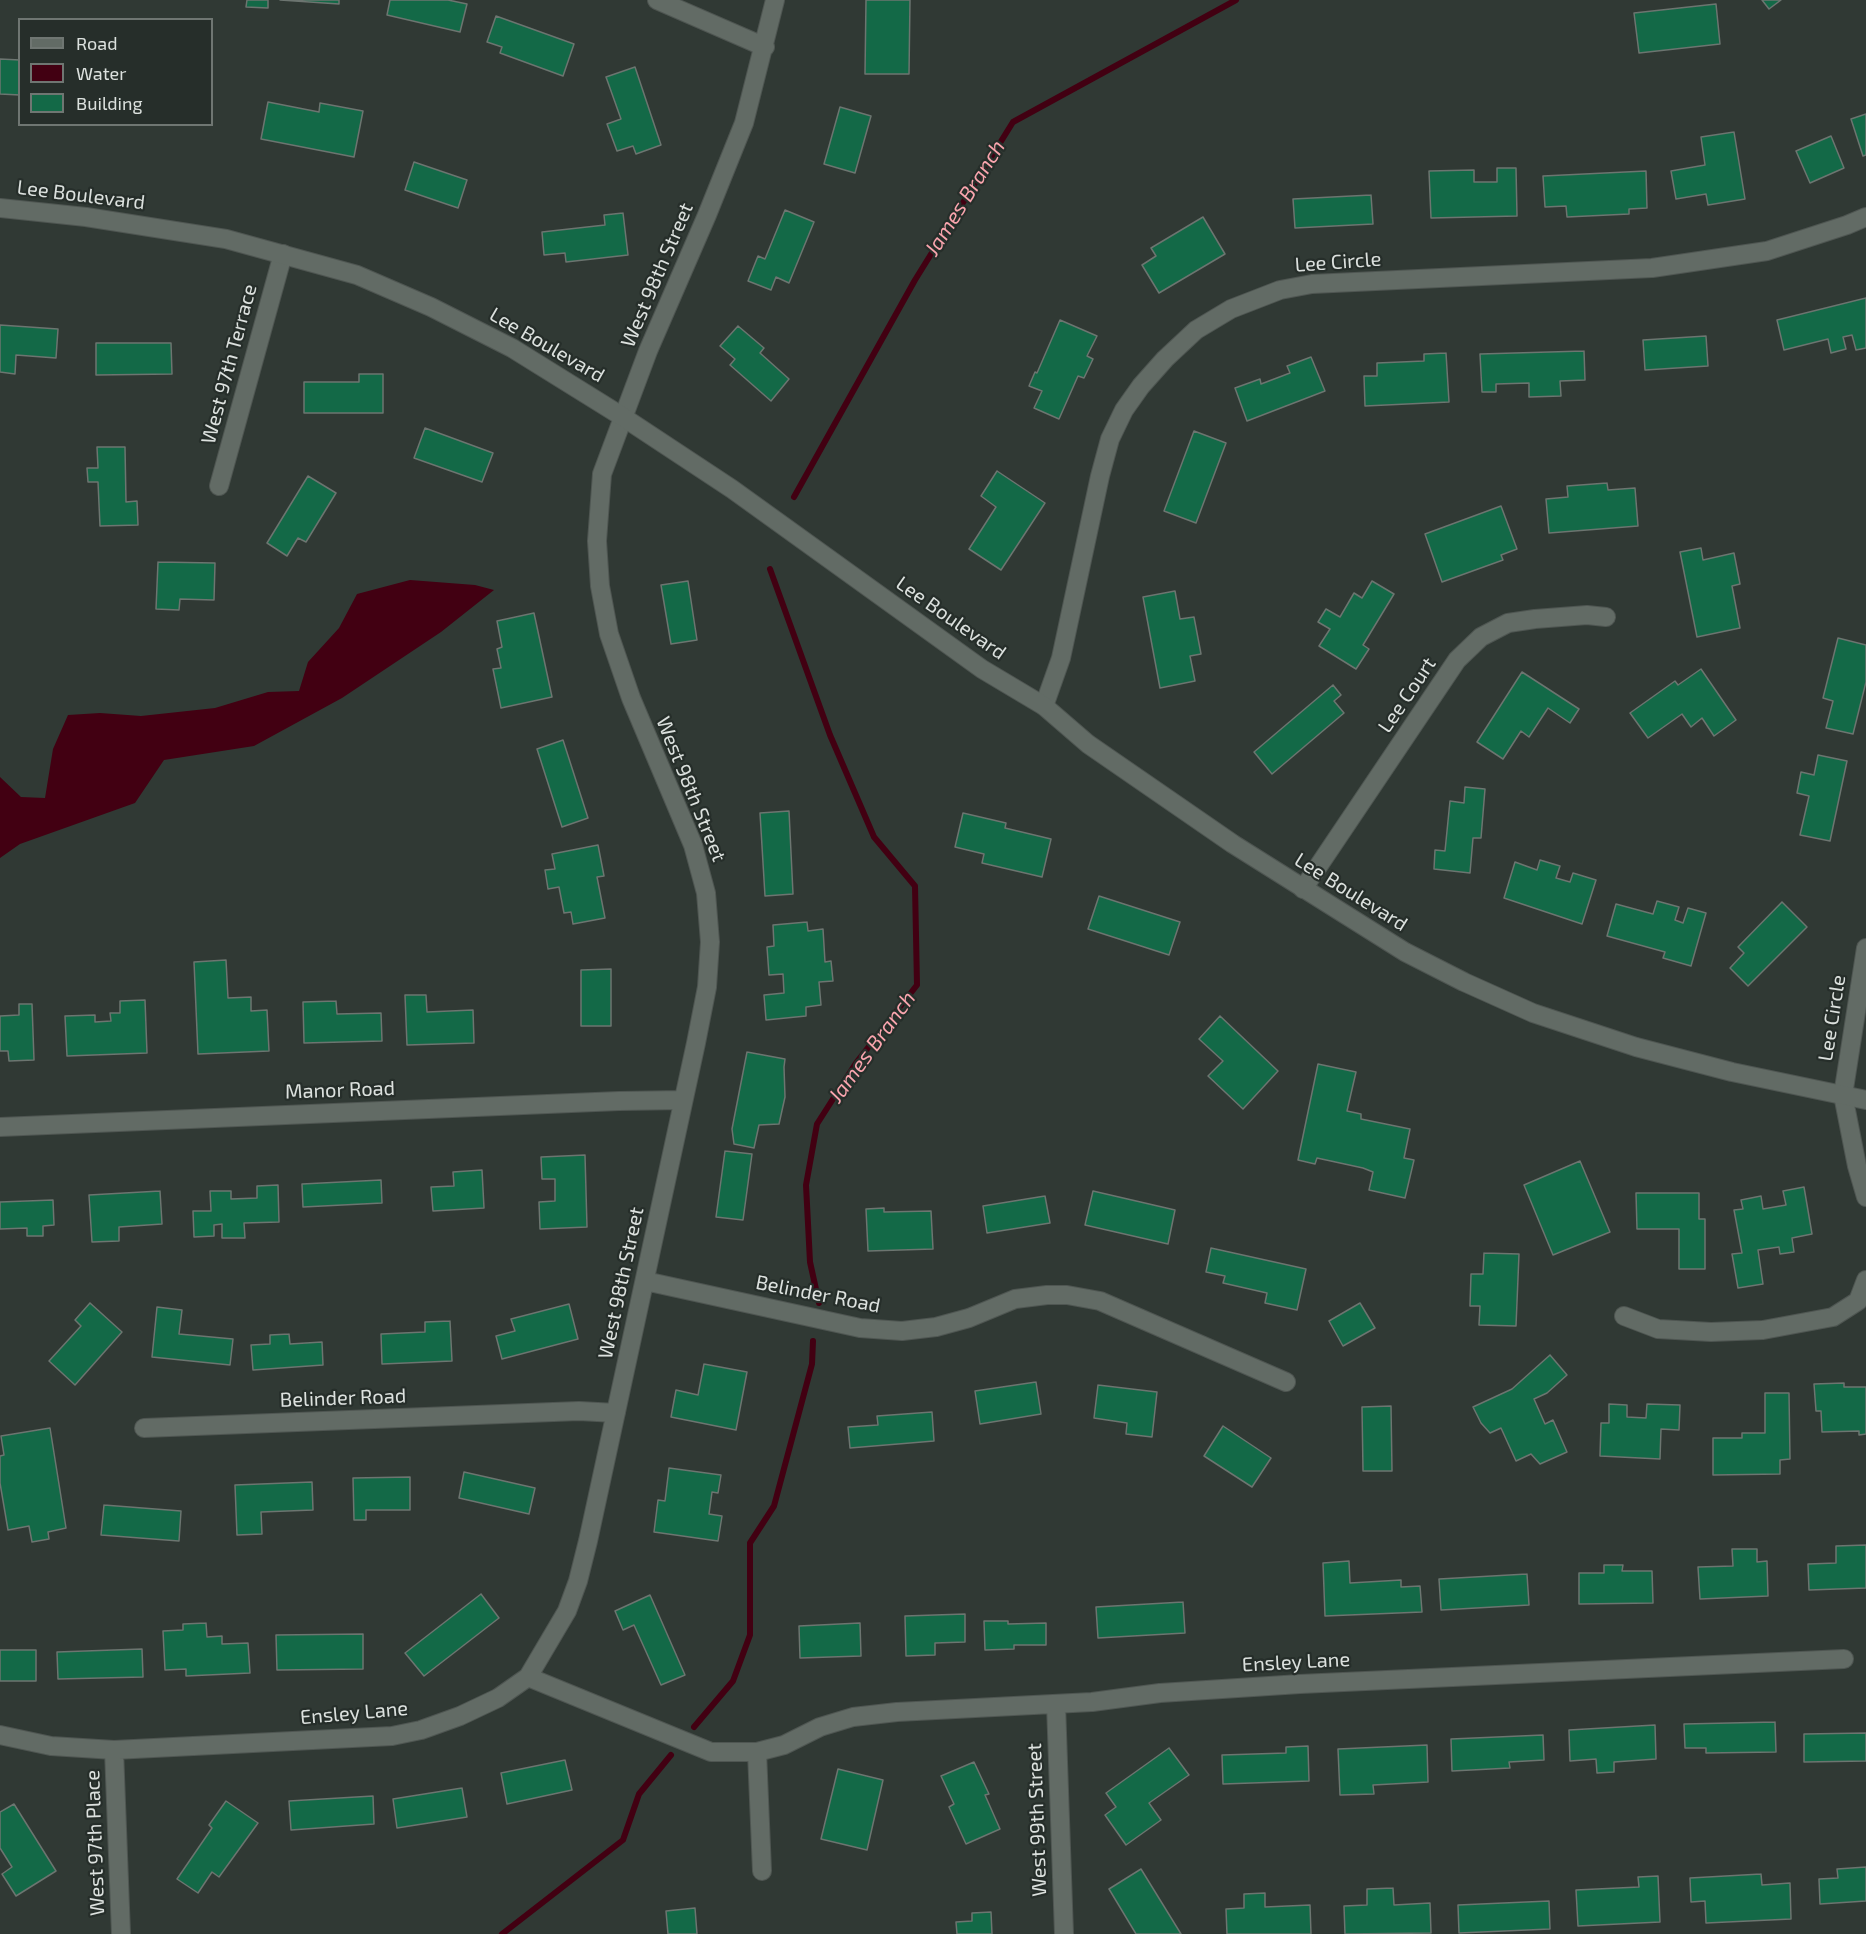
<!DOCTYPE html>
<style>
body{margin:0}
#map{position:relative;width:1866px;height:1934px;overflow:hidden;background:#303934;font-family:"Exo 2",sans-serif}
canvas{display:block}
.legend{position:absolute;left:18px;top:18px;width:195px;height:108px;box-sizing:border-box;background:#262e2a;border:2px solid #6f7672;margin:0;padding:8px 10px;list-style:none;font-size:18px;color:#dce1de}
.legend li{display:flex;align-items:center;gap:12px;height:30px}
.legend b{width:30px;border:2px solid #6f7672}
</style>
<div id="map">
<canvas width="1866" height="1934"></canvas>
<ul class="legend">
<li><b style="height:8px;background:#626b65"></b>Road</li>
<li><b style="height:16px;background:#420012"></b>Water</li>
<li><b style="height:16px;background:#136947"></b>Building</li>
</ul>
</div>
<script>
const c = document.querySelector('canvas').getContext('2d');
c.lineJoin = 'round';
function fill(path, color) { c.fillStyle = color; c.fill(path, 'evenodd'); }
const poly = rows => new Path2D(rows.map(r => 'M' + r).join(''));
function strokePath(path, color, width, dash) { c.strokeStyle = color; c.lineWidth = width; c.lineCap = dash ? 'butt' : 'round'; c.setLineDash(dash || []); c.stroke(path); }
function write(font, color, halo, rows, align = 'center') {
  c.font = font + ' "Exo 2",sans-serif'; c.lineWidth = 4.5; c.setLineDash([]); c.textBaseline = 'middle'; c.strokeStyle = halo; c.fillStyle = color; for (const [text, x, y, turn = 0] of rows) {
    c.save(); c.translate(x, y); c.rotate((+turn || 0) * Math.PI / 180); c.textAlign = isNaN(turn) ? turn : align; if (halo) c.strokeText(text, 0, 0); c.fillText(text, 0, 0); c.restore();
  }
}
fill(poly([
 [410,580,475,585,494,590,441,632,342,698,254,746,164,760,135,803,20,844,0,858,0,777,21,797,45,798,53,749,68,715,100,713,141,716,215,708,268,692,299,691,308,662,339,628,357,594]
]), '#420012');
strokePath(poly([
 [794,497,915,280,1013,122,1236,0],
 [770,569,830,735,874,837,915,886,917,985,856,1063,817,1124,806,1185,810,1262,819,1303],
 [694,1727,733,1681,750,1635,750,1543,774,1506,812,1364,813,1341],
 [502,1934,623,1840,639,1794,671,1755]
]), '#420012', 6);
const building = poly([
 [247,0,268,0,268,8,246,7,247,0],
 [280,0,339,0,339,4,280,0],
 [390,0,448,0,467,4,460,32,387,15,390,0],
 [866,0,910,0,909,74,865,74,866,0],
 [1762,0,1781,0,1769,9,1762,0],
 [1716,4,1720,44,1639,53,1634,13,1716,4],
 [496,16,574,44,563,76,500,53,502,47,487,42,496,16],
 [0,59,20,60,20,95,0,94,0,59],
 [635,67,661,145,636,154,633,146,617,151,607,124,621,119,606,77,635,67],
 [268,102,319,112,320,103,363,111,354,157,261,139,268,102],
 [840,107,871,116,855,173,824,164,840,107],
 [1866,114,1866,155,1863,156,1851,119,1866,114],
 [1734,132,1745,199,1708,205,1706,194,1676,199,1671,171,1705,165,1701,137,1734,132],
 [1831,136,1844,168,1810,183,1796,151,1831,136],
 [414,162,467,180,458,208,405,190,414,162],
 [1497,168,1516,168,1517,216,1431,218,1429,171,1474,170,1474,182,1497,182,1497,168],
 [1646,171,1647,208,1629,209,1629,214,1567,217,1566,206,1545,207,1543,176,1646,171],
 [1371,195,1373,224,1295,228,1293,199,1371,195],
 [785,210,814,222,789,283,776,277,771,290,748,281,758,256,765,259,785,210],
 [623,213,628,255,566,262,565,253,544,255,542,232,605,225,604,215,623,213],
 [1203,217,1225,254,1159,293,1142,265,1156,256,1151,248,1203,217],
 [1866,298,1866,348,1856,350,1852,335,1843,337,1846,349,1831,353,1828,339,1784,350,1777,320,1866,298],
 [1060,320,1097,336,1087,356,1093,359,1084,378,1078,376,1059,419,1034,408,1042,391,1029,386,1035,372,1037,373,1060,320],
 [0,325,58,329,56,358,16,355,15,374,0,372,0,325],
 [738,326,764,348,760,353,789,379,771,401,730,365,735,359,720,346,738,326],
 [1706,336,1708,366,1645,370,1643,340,1706,336],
 [96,343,171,343,172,374,96,375,96,343],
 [1584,351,1585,380,1560,381,1561,396,1529,397,1529,383,1496,384,1496,392,1482,392,1480,354,1584,351],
 [1446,353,1449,402,1365,406,1364,376,1377,376,1377,363,1424,361,1424,354,1446,353],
 [1311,357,1325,391,1247,421,1235,388,1260,379,1261,384,1290,373,1287,366,1311,357],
 [359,374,383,374,383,413,304,413,304,382,359,382,359,374],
 [425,428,493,453,482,482,414,458,425,428],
 [1194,431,1226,443,1196,523,1164,511,1194,431],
 [97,447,125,447,126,502,137,501,138,525,100,526,98,482,88,482,87,468,98,468,97,447],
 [997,471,1045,503,1001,570,969,549,996,507,981,496,997,471],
 [308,476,336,493,306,542,298,538,287,556,267,543,308,476],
 [1607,483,1608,490,1635,488,1638,526,1549,533,1546,499,1568,497,1567,486,1607,483],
 [1501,506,1517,549,1501,555,1503,560,1442,582,1425,534,1501,506],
 [1701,548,1703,560,1734,553,1740,584,1732,586,1740,628,1697,637,1680,552,1701,548],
 [158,562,215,563,214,600,180,599,179,610,156,609,158,562],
 [688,581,697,640,671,644,661,585,688,581],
 [1372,581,1394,594,1363,645,1369,649,1356,669,1319,646,1330,629,1318,622,1326,609,1340,617,1354,593,1362,598,1372,581],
 [1175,591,1180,619,1194,617,1201,654,1190,656,1195,681,1160,688,1143,597,1175,591],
 [534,613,552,697,501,708,493,669,501,668,497,649,502,647,497,621,534,613],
 [1838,638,1866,645,1866,682,1853,734,1826,728,1833,701,1823,698,1838,638],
 [1701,669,1736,720,1714,736,1702,718,1691,727,1682,714,1648,738,1630,713,1675,681,1678,685,1701,669],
 [1522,672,1579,709,1570,723,1548,708,1529,737,1521,731,1503,759,1477,742,1522,672],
 [1333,685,1341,695,1334,701,1344,713,1272,774,1254,752,1333,685],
 [563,740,588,818,562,827,537,749,563,740],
 [1818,755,1847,761,1830,841,1800,835,1809,796,1797,793,1801,772,1814,775,1818,755],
 [1465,787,1485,789,1481,838,1473,838,1470,873,1434,869,1435,850,1445,851,1450,801,1464,803,1465,787],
 [789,811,793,894,765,896,760,813,789,811],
 [963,813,1006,823,1005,828,1051,839,1042,877,982,863,984,854,955,847,963,813],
 [598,845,604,876,597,877,605,918,573,924,571,912,564,913,559,887,548,889,545,870,555,869,552,854,598,845],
 [1540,860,1560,866,1556,878,1570,882,1573,873,1596,880,1582,924,1504,898,1515,862,1537,870,1540,860],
 [1099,896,1180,922,1169,955,1088,929,1099,896],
 [1657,901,1679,907,1675,920,1683,923,1688,908,1706,913,1691,966,1663,958,1665,952,1607,936,1616,904,1653,914,1657,901],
 [1782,902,1807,927,1748,986,1730,968,1744,953,1738,947,1782,902],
 [807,922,808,931,823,929,825,962,831,961,833,981,819,982,821,1005,806,1007,806,1016,766,1020,764,995,784,993,783,974,769,975,767,947,774,946,773,925,807,922],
 [226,960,228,998,251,997,251,1011,267,1010,269,1051,198,1054,194,962,226,960],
 [611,969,611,1026,581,1026,581,970,611,969],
 [405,995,426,995,427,1012,473,1010,474,1043,407,1045,405,995],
 [145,1000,147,1053,67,1056,65,1016,95,1015,95,1022,111,1021,110,1013,120,1013,120,1001,145,1000],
 [336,1001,337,1014,381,1013,382,1041,304,1043,303,1002,336,1001],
 [19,1004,32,1004,34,1060,9,1061,8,1051,0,1051,0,1016,19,1015,19,1004],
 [1220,1016,1278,1071,1243,1109,1208,1076,1223,1061,1199,1039,1220,1016],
 [747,1052,785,1059,784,1067,785,1097,779,1124,759,1125,754,1148,734,1144,732,1129,747,1052],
 [1318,1064,1356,1072,1347,1111,1361,1114,1361,1119,1410,1129,1404,1158,1414,1160,1405,1198,1369,1190,1373,1172,1363,1168,1317,1158,1315,1164,1298,1160,1318,1064],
 [725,1151,752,1154,743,1220,716,1217,725,1151],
 [585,1155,587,1227,540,1229,539,1202,555,1201,555,1179,542,1179,541,1157,585,1155],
 [1580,1161,1610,1232,1553,1255,1524,1185,1580,1161],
 [482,1170,484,1208,433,1211,431,1187,454,1186,453,1172,482,1170],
 [381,1180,382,1203,303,1207,302,1184,381,1180],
 [278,1185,279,1222,244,1223,245,1238,222,1238,222,1224,214,1225,214,1236,194,1237,193,1211,211,1211,210,1191,231,1191,231,1199,257,1198,257,1186,278,1185],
 [1804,1187,1812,1234,1792,1238,1794,1252,1780,1254,1779,1247,1758,1250,1763,1284,1738,1288,1732,1254,1742,1253,1734,1210,1743,1209,1741,1200,1761,1196,1763,1209,1786,1205,1783,1191,1804,1187],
 [160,1191,162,1224,119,1227,119,1241,92,1242,89,1195,160,1191],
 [1093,1191,1175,1210,1168,1244,1085,1225,1093,1191],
 [1636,1193,1699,1193,1699,1219,1705,1219,1705,1269,1679,1269,1679,1229,1637,1229,1636,1193],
 [1045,1196,1050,1223,987,1233,983,1206,1045,1196],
 [53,1200,54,1225,43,1226,43,1236,27,1236,27,1228,0,1229,0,1202,53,1200],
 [884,1208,884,1212,931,1211,933,1249,868,1251,866,1209,884,1208],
 [1211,1248,1306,1269,1297,1310,1265,1303,1267,1293,1223,1283,1225,1276,1206,1272,1211,1248],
 [1484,1253,1519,1254,1516,1326,1479,1325,1480,1306,1470,1306,1471,1274,1483,1274,1484,1253],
 [90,1303,122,1332,75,1385,49,1361,81,1326,75,1320,90,1303],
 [1360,1303,1375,1328,1343,1346,1329,1321,1360,1303],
 [569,1304,578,1339,502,1359,496,1336,515,1331,511,1319,569,1304],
 [157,1307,182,1310,179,1334,233,1339,230,1365,152,1357,157,1307],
 [450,1321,452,1361,382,1364,381,1334,425,1332,425,1322,450,1321],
 [289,1334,290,1344,322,1342,323,1365,253,1370,251,1345,270,1344,270,1335,289,1334],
 [1550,1355,1567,1375,1547,1393,1534,1399,1545,1424,1553,1420,1567,1452,1540,1464,1531,1454,1516,1461,1501,1428,1490,1433,1481,1423,1473,1407,1512,1389,1550,1355],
 [704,1364,747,1372,736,1430,671,1417,676,1390,698,1395,704,1364],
 [1036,1382,1041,1414,980,1424,975,1391,1036,1382],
 [1844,1383,1844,1387,1866,1387,1866,1434,1859,1435,1859,1431,1822,1432,1821,1411,1816,1411,1814,1384,1844,1383],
 [1098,1385,1157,1392,1152,1437,1126,1434,1127,1423,1094,1418,1098,1385],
 [1765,1393,1789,1393,1790,1459,1780,1460,1780,1474,1713,1475,1713,1438,1742,1438,1742,1433,1765,1433,1765,1393],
 [1609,1404,1627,1405,1627,1417,1646,1418,1647,1404,1680,1405,1679,1430,1661,1429,1660,1459,1600,1456,1601,1423,1609,1423,1609,1404],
 [1391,1406,1392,1471,1363,1471,1362,1407,1391,1406],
 [932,1412,934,1441,850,1448,848,1427,878,1425,877,1416,932,1412],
 [1223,1426,1271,1458,1252,1487,1204,1456,1223,1426],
 [50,1428,66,1528,48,1532,49,1539,32,1542,29,1526,8,1530,0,1483,0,1456,4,1455,1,1436,50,1428],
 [669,1468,721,1475,718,1493,712,1492,709,1514,722,1516,718,1541,654,1532,658,1500,665,1501,669,1468],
 [464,1472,535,1488,529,1514,459,1498,464,1472],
 [410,1477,410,1510,366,1510,366,1520,354,1520,353,1478,410,1477],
 [312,1482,313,1510,261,1512,262,1534,237,1535,235,1485,312,1482],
 [104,1505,181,1511,179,1541,101,1535,104,1505],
 [1866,1545,1866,1588,1809,1590,1808,1564,1836,1563,1836,1546,1866,1545],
 [1732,1549,1757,1549,1757,1562,1767,1561,1768,1596,1700,1599,1698,1567,1733,1566,1732,1549],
 [1349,1561,1350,1583,1401,1580,1401,1587,1420,1586,1422,1612,1325,1616,1323,1563,1349,1561],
 [1604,1565,1623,1565,1622,1571,1652,1571,1653,1603,1579,1604,1579,1573,1604,1573,1604,1565],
 [1527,1574,1529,1605,1441,1610,1439,1579,1527,1574],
 [481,1594,499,1618,424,1676,405,1653,481,1594],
 [650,1595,685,1675,661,1685,634,1625,623,1630,615,1611,650,1595],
 [1183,1602,1185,1633,1098,1638,1096,1607,1183,1602],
 [965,1614,965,1642,935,1643,935,1655,906,1656,905,1616,965,1614],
 [984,1621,1008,1621,1008,1624,1046,1623,1046,1645,1014,1645,1014,1649,985,1650,984,1621],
 [206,1623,207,1637,222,1636,222,1644,248,1643,250,1673,186,1676,186,1669,165,1670,163,1631,183,1630,183,1624,206,1623],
 [860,1623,861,1656,800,1658,799,1626,860,1623],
 [363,1634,363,1669,277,1670,276,1635,363,1634],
 [142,1649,143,1677,58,1679,57,1652,142,1649],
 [0,1650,36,1650,36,1681,0,1681,0,1650],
 [1775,1722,1776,1752,1706,1753,1706,1748,1685,1748,1684,1724,1775,1722],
 [1655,1725,1656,1759,1614,1762,1614,1772,1597,1773,1596,1759,1570,1761,1569,1730,1655,1725],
 [1866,1733,1866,1761,1804,1762,1804,1734,1866,1733],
 [1543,1735,1544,1760,1509,1762,1510,1768,1452,1771,1451,1739,1543,1735],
 [1427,1745,1428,1782,1373,1785,1374,1794,1340,1795,1338,1749,1427,1745],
 [1308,1746,1309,1781,1223,1784,1222,1755,1286,1753,1286,1747,1308,1746],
 [1169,1748,1189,1775,1149,1803,1161,1820,1126,1845,1105,1815,1116,1807,1106,1793,1169,1748],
 [565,1760,572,1790,507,1804,501,1773,565,1760],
 [974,1762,989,1794,985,1795,1000,1829,966,1844,949,1807,954,1804,941,1776,974,1762],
 [838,1769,883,1780,867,1850,821,1839,838,1769],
 [462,1788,467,1817,397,1828,393,1799,462,1788],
 [373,1796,374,1824,291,1830,289,1801,373,1796],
 [226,1801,258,1823,219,1877,212,1872,198,1893,177,1879,212,1828,209,1825,226,1801],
 [14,1804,56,1871,16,1896,2,1874,12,1867,0,1848,0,1812,14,1804],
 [1866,1867,1866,1901,1820,1904,1819,1879,1838,1878,1837,1869,1866,1867],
 [1141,1869,1181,1934,1136,1934,1109,1889,1141,1869],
 [1761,1874,1762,1885,1790,1883,1791,1919,1706,1923,1705,1901,1691,1902,1690,1878,1761,1874],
 [1658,1876,1660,1922,1578,1926,1576,1890,1639,1887,1638,1877,1658,1876],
 [1393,1888,1394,1905,1430,1903,1431,1933,1345,1934,1344,1906,1367,1905,1367,1889,1393,1888],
 [1265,1893,1265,1907,1310,1905,1311,1934,1227,1934,1226,1909,1244,1908,1244,1894,1265,1893],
 [1549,1901,1550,1929,1459,1933,1458,1905,1549,1901],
 [695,1908,697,1934,668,1934,666,1911,695,1908],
 [991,1912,992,1934,957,1934,956,1922,972,1921,972,1913,991,1912]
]);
fill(building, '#136947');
strokePath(building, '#6c7570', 1.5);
const street = poly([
 [657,0,765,47],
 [219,486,283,254],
 [1044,706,1061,658,1100,476,1110,439,1124,410,1141,386,1165,359,1196,330,1231,309,1280,290,1312,284,1652,268,1767,251,1847,225,1866,217],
 [1303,889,1457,660,1481,637,1508,623,1535,619,1587,615,1606,617],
 [1866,948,1843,1095,1857,1166,1866,1197],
 [0,1127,619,1101,683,1100],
 [645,1281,860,1328,902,1331,936,1327,969,1318,1015,1299,1047,1295,1067,1295,1100,1301,1286,1382],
 [1624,1316,1658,1329,1711,1332,1763,1330,1833,1317,1858,1301,1866,1280],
 [144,1428,579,1411,616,1413],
 [528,1677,711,1752,757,1752,784,1745,820,1727,853,1717,897,1712,1092,1702,1160,1693,1300,1684,1844,1659],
 [1056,1704,1064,1934],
 [0,1735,51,1746,114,1750,392,1736,421,1730,460,1716,498,1698,528,1677,567,1611,578,1581,588,1541,696,1043,707,987,710,942,706,893,693,845,631,698,609,634,600,586,597,541,602,474,648,351,707,215,744,123,775,0],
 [114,1750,121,1934],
 [757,1752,762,1871]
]);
const secondary = poly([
 [0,208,86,217,226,239,357,275,431,307,512,348,623,417,732,489,982,669,1044,706,1088,744,1233,844,1405,952,1464,982,1533,1013,1636,1047,1732,1072,1866,1100]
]);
strokePath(street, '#4f5652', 20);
strokePath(secondary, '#4f5652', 20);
strokePath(street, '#626b65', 18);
strokePath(secondary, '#626b65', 18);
write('20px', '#dce1de', '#262e2a', [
 ["Lee Boulevard",81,195,7],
 ["Lee Circle",1338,262,-4],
 ["West 98th Street",657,275,-67],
 ["Lee Boulevard",547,345,30],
 ["West 97th Terrace",229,364,-75],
 ["Lee Boulevard",951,618,35],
 ["Lee Court",1407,695,-56],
 ["West 98th Street",691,789,68],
 ["Lee Boulevard",1351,892,32],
 ["Lee Circle",1832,1018,-81],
 ["Manor Road",340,1090,-2],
 ["West 98th Street",621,1283,-78],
 ["Belinder Road",818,1294,11],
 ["Belinder Road",343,1398,-2],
 ["Ensley Lane",1296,1662,-3],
 ["Ensley Lane",354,1713,-5],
 ["West 99th Street",1037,1820,-92],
 ["West 97th Place",95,1843,-92]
]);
write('italic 21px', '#faa5ae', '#262e2a', [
 ["James Branch",965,198,-58],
 ["James Branch",872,1047,-54]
]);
</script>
